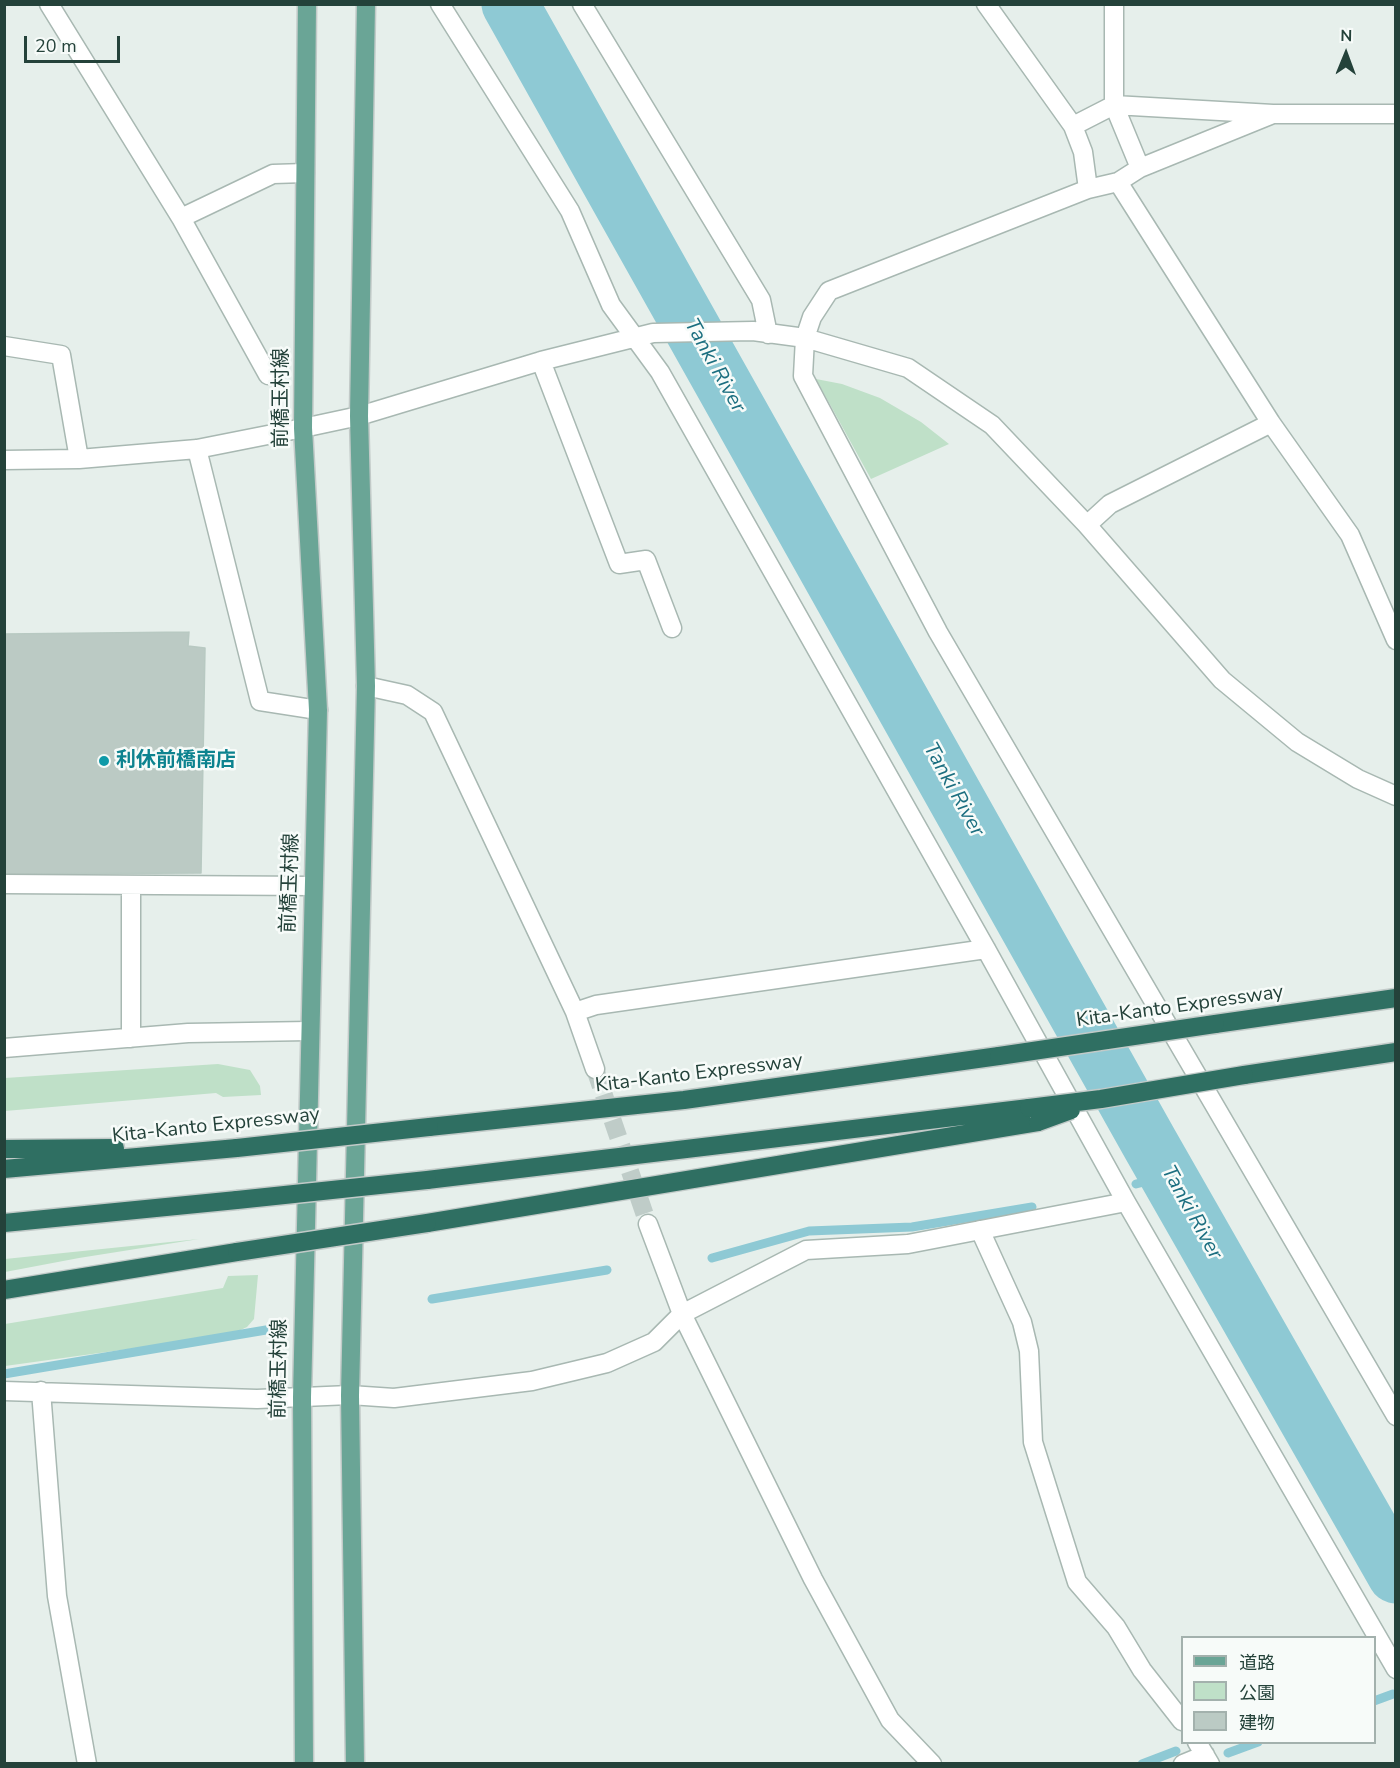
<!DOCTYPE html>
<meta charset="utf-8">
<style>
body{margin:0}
#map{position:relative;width:1400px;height:1768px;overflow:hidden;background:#e6efeb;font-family:"Nunito Sans","Noto Sans JP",sans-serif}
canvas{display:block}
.frame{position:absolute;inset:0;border:6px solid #24423a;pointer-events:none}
.legend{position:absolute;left:1181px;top:1636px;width:195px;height:108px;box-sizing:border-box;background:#f7fbf9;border:2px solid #a3b1ad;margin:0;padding:8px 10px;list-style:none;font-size:18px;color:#24423a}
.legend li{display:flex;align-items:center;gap:12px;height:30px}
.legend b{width:30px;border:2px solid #a3b1ad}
.north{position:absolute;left:1316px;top:24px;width:60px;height:60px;-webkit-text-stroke:4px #f7fbf9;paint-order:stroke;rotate:1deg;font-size:16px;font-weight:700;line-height:24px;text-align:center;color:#24423a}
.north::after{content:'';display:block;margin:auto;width:21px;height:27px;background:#24423a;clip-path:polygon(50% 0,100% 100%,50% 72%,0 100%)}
.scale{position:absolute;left:24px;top:36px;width:96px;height:27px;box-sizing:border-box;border:3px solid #24423a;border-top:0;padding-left:8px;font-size:18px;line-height:21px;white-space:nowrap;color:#24423a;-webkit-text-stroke:4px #f7fbf9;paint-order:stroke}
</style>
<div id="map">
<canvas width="1400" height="1768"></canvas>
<div class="frame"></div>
<ul class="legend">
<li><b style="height:8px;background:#6aa596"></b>道路</li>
<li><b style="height:16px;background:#bfe0c8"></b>公園</li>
<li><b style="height:16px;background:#bbcac4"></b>建物</li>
</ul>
<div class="north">N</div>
<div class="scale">20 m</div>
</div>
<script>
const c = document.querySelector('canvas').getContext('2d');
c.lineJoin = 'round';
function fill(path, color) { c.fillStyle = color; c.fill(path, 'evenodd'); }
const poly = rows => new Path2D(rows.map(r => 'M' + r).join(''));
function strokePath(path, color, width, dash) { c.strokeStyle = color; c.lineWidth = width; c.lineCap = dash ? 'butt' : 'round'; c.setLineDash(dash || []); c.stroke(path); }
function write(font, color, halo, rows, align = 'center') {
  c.font = font + ' "Nunito Sans","Noto Sans JP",sans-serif'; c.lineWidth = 5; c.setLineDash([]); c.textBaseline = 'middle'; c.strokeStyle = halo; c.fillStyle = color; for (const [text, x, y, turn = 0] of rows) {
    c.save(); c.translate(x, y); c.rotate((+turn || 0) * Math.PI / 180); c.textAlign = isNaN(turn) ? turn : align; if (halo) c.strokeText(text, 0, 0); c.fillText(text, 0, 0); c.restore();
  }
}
fill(poly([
 [816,379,842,384,880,398,921,422,949,444,871,479],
 [218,1064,250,1070,260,1086,261,1095,223,1097,216,1093,5,1111,5,1078],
 [199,1239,79,1258,5,1272,5,1259],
 [258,1275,254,1319,247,1327,230,1335,5,1366,5,1324,223,1288,228,1276]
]), '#bfe0c8');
strokePath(poly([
 [1136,1184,1168,1176],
 [712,1258,809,1231,912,1227,1032,1207],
 [432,1299,607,1270],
 [4,1374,266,1330],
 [1374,1701,1393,1694],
 [1228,1753,1258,1742],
 [1142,1764,1176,1751]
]), '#8ec9d4', 9);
strokePath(poly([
 [510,4,1150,1144,1396,1575]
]), '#8ec9d4', 57);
const building = poly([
 [189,632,188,646,205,648,201,873,4,874,4,634,189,632]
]);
fill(building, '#bbcac4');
strokePath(building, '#b8c9c2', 1.5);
strokePath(poly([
 [595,1069,648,1224]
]), '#bfccc8', 18, [18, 9]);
const minor = poly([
 [49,4,181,218,273,174,305,173],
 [440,4,570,211,611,305,660,372,986,949,1126,1202,1396,1669],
 [582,4,761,300,768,334],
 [986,4,1073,126,1083,152,1088,189],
 [1114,4,1114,105,1140,168],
 [1273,114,1140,168,1118,182,1088,189,829,291,812,317,805,338,803,376,938,632,1396,1416],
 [1073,126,1114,105,1273,114,1396,114],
 [1118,182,1271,423,1350,535,1396,640],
 [181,218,268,375],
 [4,346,61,355,79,459],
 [541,361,619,564,646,560,672,628],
 [197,449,260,701,318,710],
 [4,460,79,459,197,449,303,428,359,416,541,361,653,333,753,331,805,338,908,368,992,425,1087,525,1222,680,1297,742,1358,779,1396,796],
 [1087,525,1110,504,1271,423],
 [366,686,407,695,433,712,575,1012,595,1069],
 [4,884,313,886],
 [131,885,131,1038],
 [575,1012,596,1005,986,949],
 [4,1048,188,1033,309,1031],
 [648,1224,682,1314,813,1579,890,1720,932,1764],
 [980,1230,1022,1322,1029,1351,1033,1442,1077,1582,1116,1627,1142,1670,1182,1721],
 [4,1391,257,1399,350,1395,394,1398,532,1381,607,1363,654,1342,682,1314,806,1250,908,1244,1126,1202],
 [41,1391,57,1596,87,1764],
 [1197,1742,1210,1764],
 [1183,1764,1205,1755]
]);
const major = poly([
 [304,1764,302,1397,318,710,303,428,307,4],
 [355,1764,350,1395,366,686,359,416,366,4]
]);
const highway = poly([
 [1215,1024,1396,998],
 [1244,1075,1396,1052],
 [429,1127,684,1100,999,1056],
 [4,1149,115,1148],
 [4,1169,237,1148],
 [427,1180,1029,1108],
 [4,1223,237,1200],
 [427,1223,1038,1122],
 [4,1290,237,1252]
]);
strokePath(minor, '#a8b8b2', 21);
strokePath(major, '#c2cac8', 21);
strokePath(highway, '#c2cac8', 21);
strokePath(minor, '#fff', 18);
strokePath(major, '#6aa596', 18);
strokePath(highway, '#2f6f62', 18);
const highwayBridge = poly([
 [999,1056,1215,1024],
 [1029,1108,1101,1099,1244,1075],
 [1038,1122,1071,1110],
 [237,1148,429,1127],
 [237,1200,427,1180],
 [237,1252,427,1223]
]);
strokePath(highwayBridge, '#c2cac8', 21, []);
strokePath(highwayBridge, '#2f6f62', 18);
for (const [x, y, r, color] of [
 [104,761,6,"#0f9aa8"]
]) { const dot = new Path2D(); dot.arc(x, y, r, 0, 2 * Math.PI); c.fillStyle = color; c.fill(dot); strokePath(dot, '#f7fbf9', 2); }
write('20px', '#24423a', '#f7fbf9', [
 ["前橋玉村線",282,398,-90],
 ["前橋玉村線",291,883,-88],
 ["Kita-Kanto Expressway",1180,1007,-8],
 ["Kita-Kanto Expressway",699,1074,-7],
 ["Kita-Kanto Expressway",216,1126,-6],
 ["前橋玉村線",280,1369,-89]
]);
write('bold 20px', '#0d838f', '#f7fbf9', [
 ["利休前橋南店",116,761]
], 'left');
write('italic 21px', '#1c6f80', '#f7fbf9', [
 ["Tanki River",714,366,61],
 ["Tanki River",953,790,61],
 ["Tanki River",1191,1213,61]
]);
</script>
